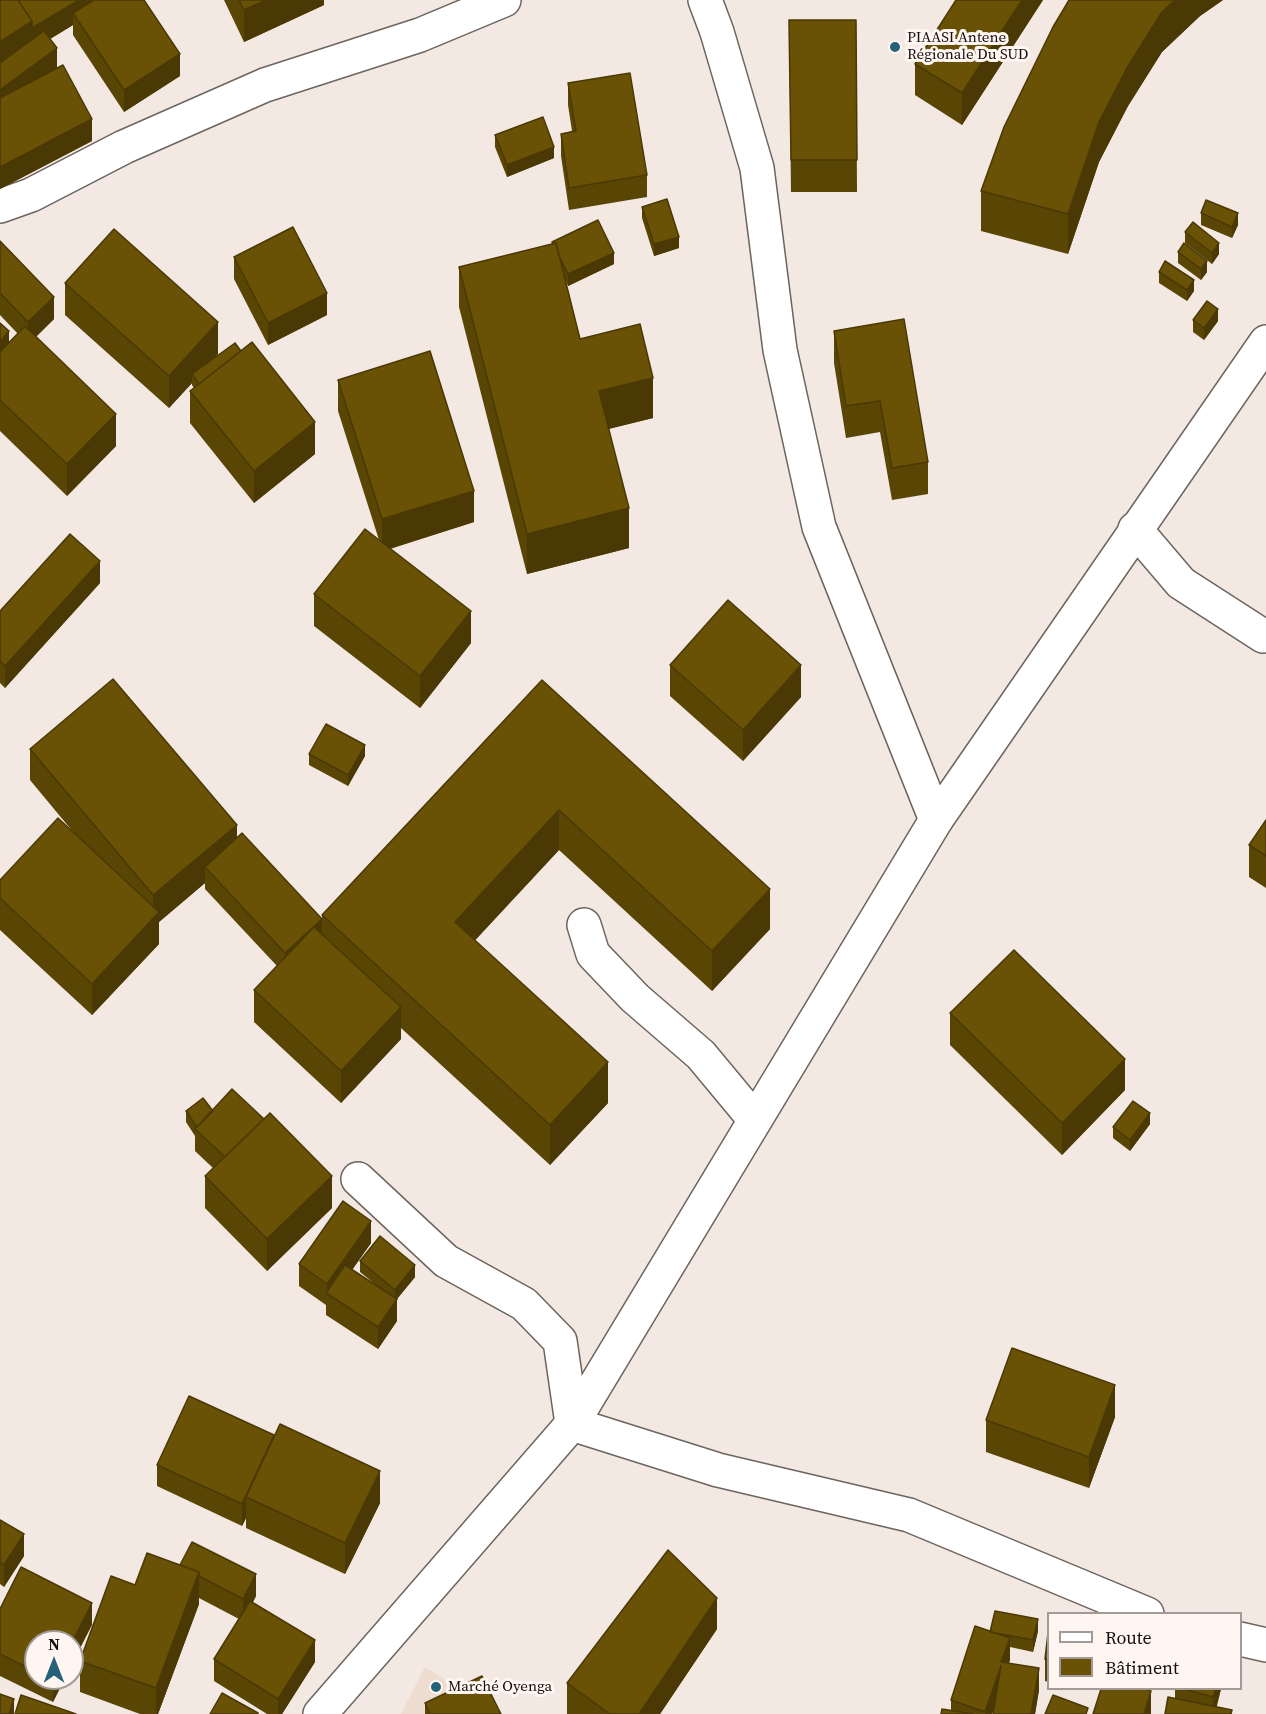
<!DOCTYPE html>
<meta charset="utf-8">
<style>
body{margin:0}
#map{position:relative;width:1266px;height:1714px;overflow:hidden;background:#f3e8e2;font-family:"Source Serif 4",serif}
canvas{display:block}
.legend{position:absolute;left:1047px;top:1612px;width:195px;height:78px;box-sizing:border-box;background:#fff6f1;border:2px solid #a19a96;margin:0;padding:8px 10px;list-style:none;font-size:18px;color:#130f0d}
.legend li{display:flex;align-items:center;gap:12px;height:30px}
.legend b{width:30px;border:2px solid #a19a96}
.north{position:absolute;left:24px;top:1630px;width:60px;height:60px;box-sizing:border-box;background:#fff6f1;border:2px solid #a19a96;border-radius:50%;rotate:0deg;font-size:16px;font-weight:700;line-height:24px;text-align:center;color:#130f0d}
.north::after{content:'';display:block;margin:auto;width:21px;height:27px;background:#256279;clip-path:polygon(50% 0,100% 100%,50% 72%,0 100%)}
</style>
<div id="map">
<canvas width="1266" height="1714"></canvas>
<ul class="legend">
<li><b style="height:8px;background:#fff"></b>Route</li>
<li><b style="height:16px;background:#695105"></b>Bâtiment</li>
</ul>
<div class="north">N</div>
</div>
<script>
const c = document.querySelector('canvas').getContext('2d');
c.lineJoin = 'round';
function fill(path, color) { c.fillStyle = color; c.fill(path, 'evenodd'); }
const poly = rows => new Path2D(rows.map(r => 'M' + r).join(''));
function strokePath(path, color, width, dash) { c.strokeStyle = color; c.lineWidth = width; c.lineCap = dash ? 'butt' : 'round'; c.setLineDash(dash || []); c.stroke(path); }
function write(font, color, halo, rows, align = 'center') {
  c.font = font + ' "Source Serif 4",serif'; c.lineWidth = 6; c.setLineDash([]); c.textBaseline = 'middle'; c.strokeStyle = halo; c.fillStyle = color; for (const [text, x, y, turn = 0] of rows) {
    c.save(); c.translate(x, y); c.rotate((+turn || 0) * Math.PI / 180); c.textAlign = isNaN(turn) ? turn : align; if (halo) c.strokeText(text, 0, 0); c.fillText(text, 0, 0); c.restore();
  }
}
fill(poly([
 [425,1667,488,1706,492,1714,401,1714]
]), '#eedcd1');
const minor = poly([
 [705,0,717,32,757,168,780,350,819,527,936,820],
 [0,206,31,195,124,147,265,85,420,35,504,0],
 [1135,529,1181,583,1263,636],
 [584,925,593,954,635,998,701,1055,755,1120],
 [358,1179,446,1261,524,1304,560,1341,572,1424,718,1470,909,1515,1147,1614],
 [1240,1639,1266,1645]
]);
const secondary = poly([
 [320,1714,572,1424,936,820,1266,342]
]);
strokePath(minor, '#6d645e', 36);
strokePath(secondary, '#6d645e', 36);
strokePath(minor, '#fff', 33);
strokePath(secondary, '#fff', 33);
fill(poly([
 [0,0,144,0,180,76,124,112,73,35,73,25,50,39,57,68,92,141,0,189],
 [224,0,324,0,324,5,244,42],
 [1043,0,962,125,915,95,915,64],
 [1069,0,1223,0,1200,16,1162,52,1128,106,1099,162,1068,254,981,231,981,191],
 [789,20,856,20,857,192,791,192],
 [568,83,647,175,647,197,569,210,561,156,561,134,572,131,568,105],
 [495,135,554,158,507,177,495,147],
 [642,207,679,248,654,256,642,218],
 [1201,213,1238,225,1232,238,1201,225],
 [1185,232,1219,254,1212,264,1185,243],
 [0,241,54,319,36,337,116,446,67,496,0,431,0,323,9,342,18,334,0,315],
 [552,242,614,264,568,286,565,279,580,339,653,418,609,429,629,548,527,574,459,307,459,267,552,244],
 [1178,252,1207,272,1201,280,1178,263],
 [234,257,327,315,268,345,234,279],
 [1159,272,1194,291,1187,301,1159,283],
 [65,283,218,354,215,357,315,454,254,503,190,423,190,391,194,388,192,385,192,383,169,408,65,315],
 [1193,320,1218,321,1204,340,1193,332],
 [834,331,928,462,928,494,892,500,880,432,846,438,834,363],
 [338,380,474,522,390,549,471,643,420,708,314,626,314,594,379,540,338,411],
 [100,583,5,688,0,683,0,611],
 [670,665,801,697,743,761,670,696],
 [542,680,770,929,712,991,559,850,475,940,608,1103,550,1165,401,1028,401,1039,341,1103,254,1022,254,990,277,966,205,889,205,883,159,922,159,944,92,1015,0,930,0,880,74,833,30,780,30,749,237,838,322,919,322,915],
 [309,754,365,756,348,786,309,765],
 [1266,820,1266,888,1249,877,1249,845],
 [950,1013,1125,1090,1062,1155,950,1045],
 [186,1111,213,1111,332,1208,267,1271,205,1208,205,1176,213,1168,195,1151,195,1136,186,1122],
 [1150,1124,1130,1151,1113,1138,1113,1127],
 [371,1243,352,1270,376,1285,360,1272,360,1261,415,1277,397,1299,397,1321,378,1349,326,1315,326,1305,299,1286,299,1264],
 [1115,1417,1089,1488,986,1452,986,1420],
 [157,1465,380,1503,345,1574,246,1528,246,1518,242,1526,157,1486],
 [0,1520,24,1556,4,1587,0,1584],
 [147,1553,256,1596,253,1602,315,1662,282,1714,267,1714,214,1681,214,1659,239,1619,199,1598,199,1604,158,1714,140,1714,80,1692,80,1661,135,1585],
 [0,1609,92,1625,36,1642,36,1678,65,1678,53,1702,0,1676],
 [717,1629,660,1714,567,1714,567,1683],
 [990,1631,1038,1631,1033,1652,1010,1647,1010,1660,1009,1663,1039,1690,1035,1714,993,1714,994,1708,992,1714,941,1714,951,1710,951,1700],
 [1048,1633,1048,1682,1045,1681,1045,1659],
 [1175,1689,1221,1689,1216,1707,1232,1714,1175,1699],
 [425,1703,501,1714,425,1714]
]), '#5a4604');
fill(poly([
 [79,0,101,0,73,13,73,25,32,50,0,74,0,42,32,21],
 [266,0,324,0,324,5,244,42,244,10],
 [1022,0,1043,0,962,125,962,93],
 [1175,0,1223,0,1200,16,1162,52,1128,106,1099,162,1068,254,1068,214,1099,122,1128,66,1162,12],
 [57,48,57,70,0,112,0,90],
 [180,54,180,76,124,112,124,90],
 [92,119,92,141,0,189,0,167],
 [554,147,554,158,507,177,507,165],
 [1238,213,1238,225,1232,238,1232,227],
 [679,237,679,248,654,256,654,244],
 [1219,243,1219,254,1212,264,1212,253],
 [614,253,614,264,568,286,568,274],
 [1207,261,1207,272,1201,280,1201,269],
 [1194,280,1194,291,1187,301,1187,290],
 [327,293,327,315,268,345,268,323],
 [54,297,54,319,28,344,28,322],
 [1218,309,1218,321,1204,340,1204,328],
 [218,322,218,354,195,379,192,374,192,383,169,408,169,376],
 [9,331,9,353,0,364,0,342],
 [653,378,653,418,599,431,599,391],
 [116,414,116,446,67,496,67,464],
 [315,422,315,454,254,503,254,471],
 [474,491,474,522,382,551,382,519],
 [629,508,629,548,527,574,527,534],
 [100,561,100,583,5,688,5,666],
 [471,611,471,643,420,708,420,676],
 [801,665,801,697,743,761,743,730],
 [365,745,365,756,348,786,348,775],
 [559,810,559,850,455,962,455,922],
 [237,825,237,857,205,867,205,883,159,922,159,944,92,1015,92,984,153,919,153,895],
 [770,889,770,929,712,991,712,951],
 [322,919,322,941,285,975,285,953],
 [401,1007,401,1039,341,1103,341,1071],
 [1125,1059,1125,1090,1062,1155,1062,1123],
 [608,1062,608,1103,550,1165,550,1125],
 [1150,1113,1150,1124,1130,1151,1130,1140],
 [332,1176,332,1208,267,1271,267,1239],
 [371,1221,371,1243,333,1297,327,1293,327,1284],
 [415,1265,415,1277,397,1299,397,1321,378,1349,378,1327,395,1301,395,1290],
 [1115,1385,1115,1417,1089,1488,1089,1457],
 [274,1435,246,1497,246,1518,242,1526,242,1504],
 [380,1471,380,1503,345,1574,345,1543],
 [24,1534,24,1556,4,1587,4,1565],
 [199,1572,199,1604,158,1714,156,1714,156,1688],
 [256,1574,256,1596,243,1621,243,1599],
 [717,1598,717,1629,660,1714,639,1714],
 [92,1603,92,1625,72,1664,72,1642],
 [1038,1619,1038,1631,1033,1652,1033,1640],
 [1010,1638,1010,1660,1001,1684,1001,1662],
 [315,1640,315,1662,282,1714,278,1714,278,1699],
 [1001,1666,1001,1688,992,1714,985,1714,985,1712],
 [1039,1668,1039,1690,1035,1714,1031,1714],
 [54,1678,65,1678,53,1702,53,1680],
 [1216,1689,1221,1689,1215,1714,1213,1714,1213,1697],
 [1151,1691,1151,1714,1144,1714],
 [14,1699,14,1714,9,1714]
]), '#4a3904');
const building = poly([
 [0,0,18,0,32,21,0,42,0,0],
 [18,0,79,0,32,28,32,21,18,0],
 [94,0,144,0,180,54,124,90,73,13,94,0],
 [239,0,266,0,244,10,239,0],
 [956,0,1022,0,962,93,915,64,956,0],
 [1069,0,1175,0,1162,12,1128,66,1099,122,1068,214,981,191,1004,127,1053,27,1069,0],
 [789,20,856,20,857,160,791,160,789,20],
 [44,31,57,48,0,90,0,63,44,31],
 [63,65,92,119,0,167,0,98,63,65],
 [630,73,647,175,569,188,561,134,576,131,568,83,630,73],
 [543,117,554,147,507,165,495,135,543,117],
 [667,199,679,237,654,244,642,207,667,199],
 [1206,200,1238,213,1232,227,1201,213,1206,200],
 [598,220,614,253,568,274,559,256,556,243,553,244,552,242,598,220],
 [1193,222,1219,243,1212,253,1185,232,1193,222],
 [293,227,327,293,268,323,234,257,293,227],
 [114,229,218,322,169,376,65,283,114,229],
 [0,241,54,297,28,322,0,293,0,241],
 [556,243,580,339,640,324,653,378,599,391,629,508,527,534,459,267,556,243],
 [1184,243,1207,261,1201,269,1178,252,1184,243],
 [1165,261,1194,280,1187,290,1159,272,1165,261],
 [1207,301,1218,309,1204,328,1193,320,1207,301],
 [904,319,928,462,892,468,880,401,846,406,834,331,904,319],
 [0,323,9,331,0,342,0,323],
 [25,326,116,414,67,464,0,400,0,352,25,326],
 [252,342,315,422,254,471,190,391,252,342],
 [235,343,241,351,199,384,192,374,235,343],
 [430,351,474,491,382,519,338,380,430,351],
 [365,529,471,611,420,676,314,594,365,529],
 [70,534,100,561,5,666,0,661,0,611,70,534],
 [728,600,801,665,743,730,670,665,728,600],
 [113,679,237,825,153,895,30,749,113,679],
 [542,680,770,889,712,951,559,810,455,922,608,1062,550,1125,322,915,542,680],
 [326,724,365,745,348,775,309,754,326,724],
 [58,818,159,912,92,984,0,898,0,880,58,818],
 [1266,820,1266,856,1249,845,1266,820],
 [242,833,322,919,285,953,205,867,242,833],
 [314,927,401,1007,341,1071,254,990,314,927],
 [1014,950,1125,1059,1062,1123,950,1013,1014,950],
 [232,1089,264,1119,225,1157,195,1129,232,1089],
 [203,1098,213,1111,197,1127,186,1111,203,1098],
 [1133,1101,1150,1113,1130,1140,1113,1127,1133,1101],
 [270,1113,332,1176,267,1239,205,1176,270,1113],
 [343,1201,371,1221,327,1284,299,1264,343,1201],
 [380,1236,415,1265,395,1290,360,1261,380,1236],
 [345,1265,397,1299,378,1327,326,1293,345,1265],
 [1012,1348,1115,1385,1089,1457,986,1420,1012,1348],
 [189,1396,274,1435,242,1504,157,1465,189,1396],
 [280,1424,380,1471,345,1543,246,1497,280,1424],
 [0,1520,24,1534,4,1565,0,1562,0,1520],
 [192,1542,256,1574,243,1599,199,1576,199,1572,180,1565,192,1542],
 [668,1550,717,1598,639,1714,610,1714,567,1683,668,1550],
 [147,1553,199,1572,156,1688,80,1661,111,1576,135,1585,147,1553],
 [21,1567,92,1603,72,1642,36,1642,36,1672,0,1654,0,1609,21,1567],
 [250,1601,315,1640,278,1699,214,1659,250,1601],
 [995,1611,1038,1619,1033,1640,990,1632,995,1611],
 [975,1626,1010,1638,1001,1662,1039,1668,1031,1714,993,1714,1001,1666,985,1712,951,1700,975,1626],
 [1048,1633,1048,1660,1045,1659,1048,1633],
 [482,1676,501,1714,430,1714,425,1703,482,1676],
 [1101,1689,1145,1689,1151,1691,1144,1714,1093,1714,1101,1689],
 [1184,1689,1216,1689,1213,1697,1184,1689],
 [222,1693,258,1713,258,1714,210,1714,222,1693],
 [0,1694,14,1699,9,1714,0,1714,0,1694],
 [21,1695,76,1714,15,1714,21,1695],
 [1053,1695,1088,1708,1086,1714,1045,1714,1053,1695],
 [1168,1697,1232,1710,1231,1714,1165,1714,1168,1697],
 [942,1709,973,1714,941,1714,942,1709]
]);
fill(building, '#695105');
strokePath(building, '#4a3904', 1.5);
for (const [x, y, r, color] of [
 [895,47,6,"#256279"],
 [436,1687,6,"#256279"]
]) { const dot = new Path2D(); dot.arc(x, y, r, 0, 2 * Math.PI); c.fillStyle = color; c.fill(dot); strokePath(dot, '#fff6f1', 2); }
write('15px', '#130f0d', '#fff6f1', [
 ["PIAASI Antene",907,38],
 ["Régionale Du SUD",907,55],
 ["Marché Oyenga",448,1687]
], 'left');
</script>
